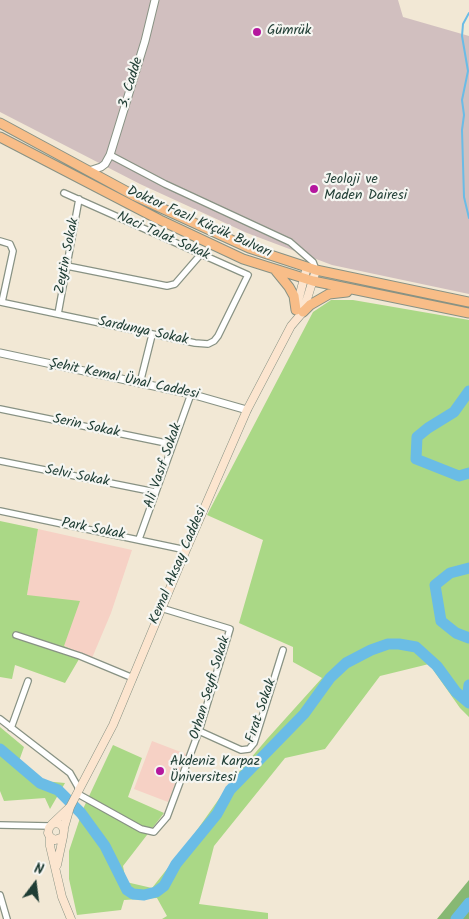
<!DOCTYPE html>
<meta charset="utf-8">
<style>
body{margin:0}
#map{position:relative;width:469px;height:919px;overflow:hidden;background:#f2e8d5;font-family:Kalam,sans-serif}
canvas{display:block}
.north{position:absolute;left:10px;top:859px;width:50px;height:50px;-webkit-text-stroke:4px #f6f6f2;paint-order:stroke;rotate:15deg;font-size:14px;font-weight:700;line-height:20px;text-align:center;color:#1f3d34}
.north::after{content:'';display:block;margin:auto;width:18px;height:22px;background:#1f3d34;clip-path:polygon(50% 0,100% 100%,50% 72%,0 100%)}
</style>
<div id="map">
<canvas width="469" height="919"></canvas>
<div class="north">N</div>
</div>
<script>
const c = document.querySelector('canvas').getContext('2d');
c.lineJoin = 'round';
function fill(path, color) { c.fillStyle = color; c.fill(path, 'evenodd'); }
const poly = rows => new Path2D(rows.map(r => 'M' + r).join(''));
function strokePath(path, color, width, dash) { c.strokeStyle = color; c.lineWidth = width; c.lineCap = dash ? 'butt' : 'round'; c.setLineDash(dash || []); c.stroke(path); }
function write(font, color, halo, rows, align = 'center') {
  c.font = font + ' Kalam,sans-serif'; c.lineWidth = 4.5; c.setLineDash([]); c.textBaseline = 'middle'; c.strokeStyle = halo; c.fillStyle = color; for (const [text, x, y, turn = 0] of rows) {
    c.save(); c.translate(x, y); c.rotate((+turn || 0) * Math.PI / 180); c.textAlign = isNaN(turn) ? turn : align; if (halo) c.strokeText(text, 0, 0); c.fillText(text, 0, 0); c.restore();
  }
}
fill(poly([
 [38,529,132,550,111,613,92,658,64,646,27,595],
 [152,741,186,754,168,802,134,789]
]), '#f6d1c5');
fill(poly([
 [0,0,398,0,403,17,469,36,469,294,332,265,247,233,140,184,0,112]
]), '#d1bfbf');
fill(poly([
 [331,300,353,300,469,320,469,717,460,708,429,664,380,676,325,749,285,758,214,846,199,904,268,913,268,919,162,919,167,916,157,898,124,900,121,910,77,915,69,879,69,851,83,809,113,745,142,758,128,797,164,813,123,866,126,882,152,888,190,840,233,779,267,739,322,678,293,662,293,647,239,623,263,540,207,515,313,312],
 [0,521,38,529,27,595,80,601,64,646,82,654,65,683,15,665,12,679,0,677],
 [0,727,24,747,19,761,44,781,65,783,50,809,45,798,4,801,0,791]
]), '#aad886');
fill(poly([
 [469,880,469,919,437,919]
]), '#87b873');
strokePath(poly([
 [469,13,463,24,462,36,468,71,462,100,464,115,462,130,464,197,469,218]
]), '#6abce6', 2);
strokePath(poly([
 [469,391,454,412,428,428,417,437,416,459,459,476,469,473],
 [469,568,450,573,435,585,441,621,456,633,469,638],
 [467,701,469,685],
 [0,749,40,783,58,790,81,813,105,846,127,890,133,894,144,895,156,892,164,886,176,864,217,814,230,790,304,714,330,678,346,663,371,650,388,644,399,644,416,647,437,666,456,692,469,703],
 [456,919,469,903]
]), '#6abce6', 11);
const minor = poly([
 [110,155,165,184,290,242,313,262,316,270],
 [0,241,10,244,13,251,2,302],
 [67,266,167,286,175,284,201,254],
 [0,302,195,343,208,344,214,341,218,336,248,275,64,193],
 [58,314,79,199],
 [140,383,152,335],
 [0,409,171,444],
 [0,461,155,492],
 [0,511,186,550],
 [139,539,191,394],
 [16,635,80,656,133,678],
 [0,719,70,773,78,787,78,794,141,829,154,832,167,817,199,731,230,629,161,608],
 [11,728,28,681],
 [199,731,241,750,249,749,254,743,283,650],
 [0,825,50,826],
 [0,895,7,919]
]);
const tertiary = poly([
 [89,171,101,167,105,164,110,155,145,41,155,0],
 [0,353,191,394,247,410]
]);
const secondary = poly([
 [296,309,307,267],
 [52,824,70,807],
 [64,828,70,807,113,725,186,550,247,410,291,326,303,312,316,270],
 [50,837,55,840,63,837,64,830,62,826,58,823,52,824,49,828,48,833,50,837,50,846,62,897,71,919],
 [57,865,63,837]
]);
const trunk = poly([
 [0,123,135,196,249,248,316,270,469,302],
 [0,137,160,220,243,259,313,281,469,313],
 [276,271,289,287,294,296,296,310],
 [303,312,310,305,329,294,347,292]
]);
strokePath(minor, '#889284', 8);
strokePath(tertiary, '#889284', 9);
strokePath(secondary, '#889284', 9);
strokePath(trunk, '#889284', 11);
strokePath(minor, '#fff', 5.5);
strokePath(tertiary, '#fff', 7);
strokePath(secondary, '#fce5cf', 8);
strokePath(trunk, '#f8bd88', 9);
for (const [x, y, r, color] of [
 [257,32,5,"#b5179e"],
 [314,189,5,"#b5179e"],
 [160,771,5,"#b5179e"]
]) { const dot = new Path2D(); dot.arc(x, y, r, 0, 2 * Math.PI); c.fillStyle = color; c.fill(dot); strokePath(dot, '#f6f6f2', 2); }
write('14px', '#1f3d34', '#f6f6f2', [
 ["Gümrük",267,32],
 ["Jeoloji ve",324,181],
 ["Maden Dairesi",324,197],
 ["Akdeniz Karpaz",170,763],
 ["Üniversitesi",170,779]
], 'left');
write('14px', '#1f3d34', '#f6f6f2', [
 ["3. Cadde",132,83,-73],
 ["Doktor Fazıl Küçük Bulvarı",199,223,24],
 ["Naci Talat Sokak",163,237,24],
 ["Zeytin Sokak",68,256,-79],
 ["Sardunya Sokak",143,332,12],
 ["Şehit Kemal Ünal Caddesi",124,380,12],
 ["Serin Sokak",86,427,12],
 ["Ali Vasıf Sokak",164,466,-71],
 ["Selvi Sokak",77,477,11],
 ["Park Sokak",93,530,11],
 ["Kemal Aksay Caddesi",179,566,-67],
 ["Orhan Seyfi Sokak",211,688,-73],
 ["Fırat Sokak",262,711,-71]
]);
</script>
